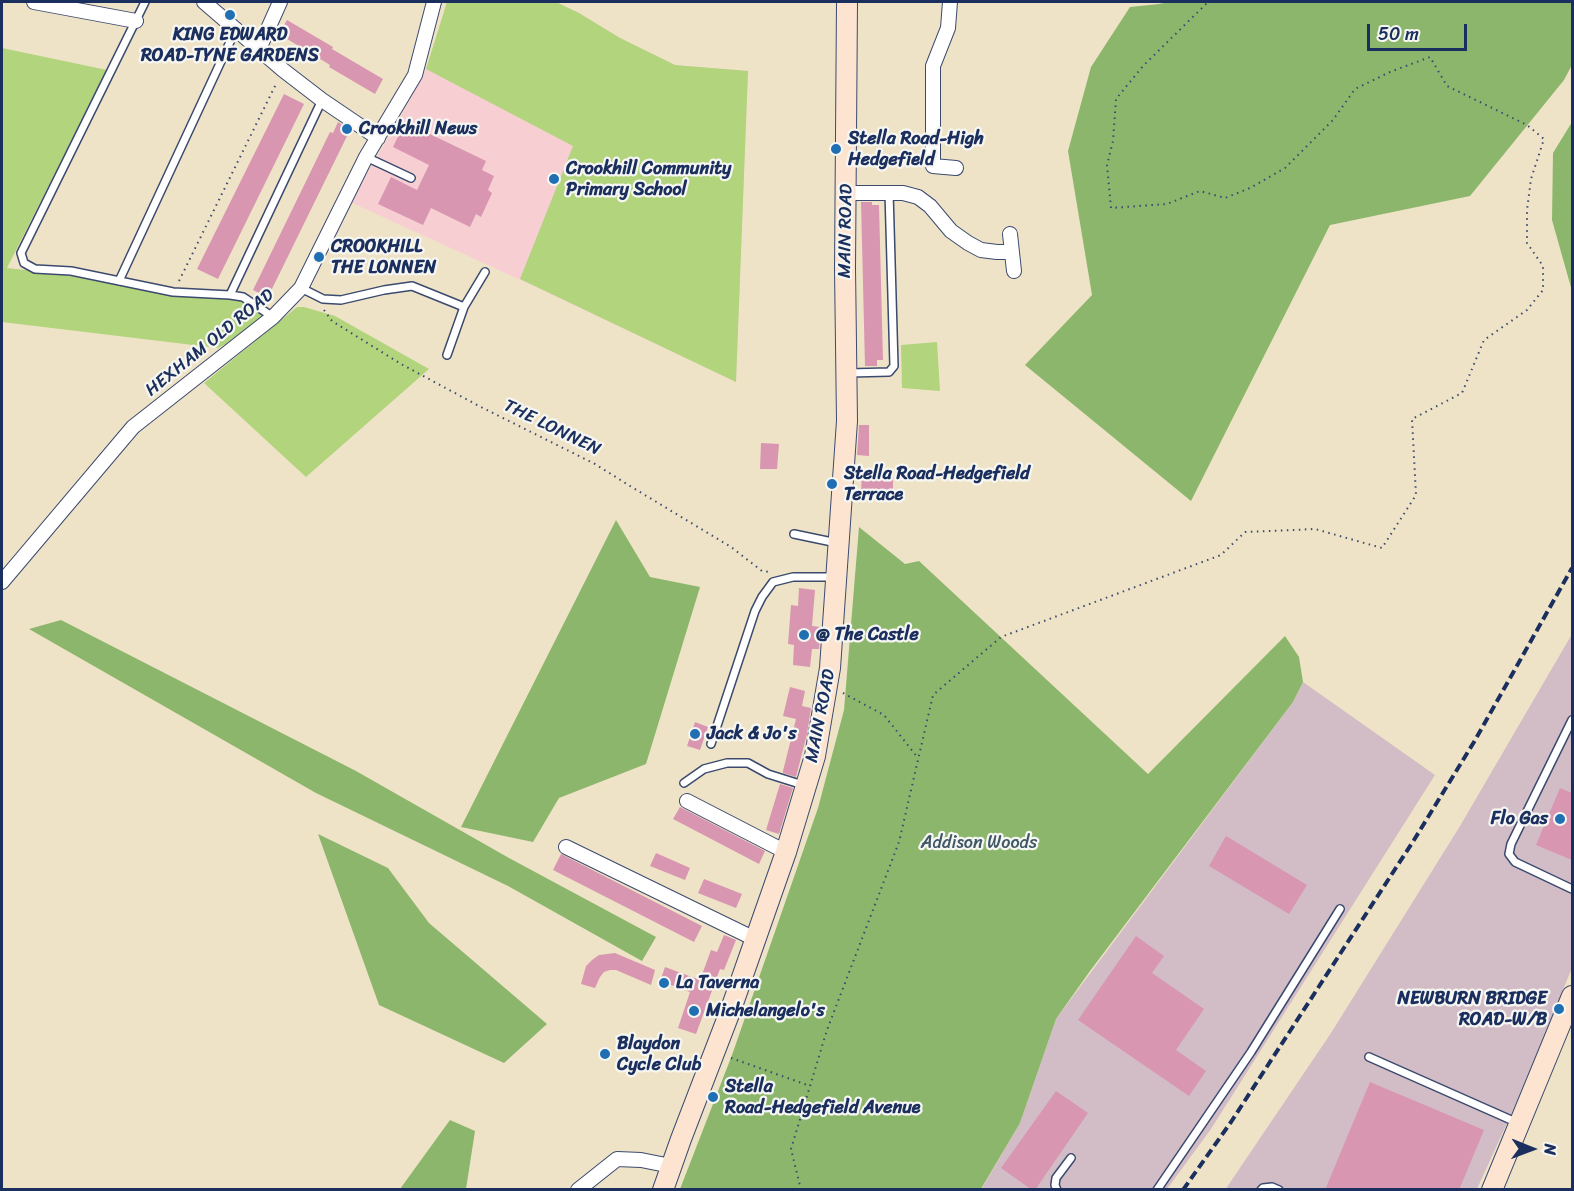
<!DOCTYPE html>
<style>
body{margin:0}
#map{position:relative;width:1574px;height:1191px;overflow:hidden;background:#efe3c7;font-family:Sriracha,sans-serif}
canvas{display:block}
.frame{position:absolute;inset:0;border:3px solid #1b2f5e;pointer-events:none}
.north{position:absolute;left:1502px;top:1119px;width:60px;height:60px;-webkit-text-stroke:4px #f6f6f2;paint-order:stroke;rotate:91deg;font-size:16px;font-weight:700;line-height:24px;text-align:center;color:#1b2f5e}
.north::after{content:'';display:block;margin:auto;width:21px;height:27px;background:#1b2f5e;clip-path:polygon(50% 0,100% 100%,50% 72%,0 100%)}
.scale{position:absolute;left:1367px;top:24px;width:100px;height:27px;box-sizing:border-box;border:3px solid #1b2f5e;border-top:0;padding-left:8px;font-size:18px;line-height:21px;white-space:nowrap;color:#1b2f5e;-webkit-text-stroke:4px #f6f6f2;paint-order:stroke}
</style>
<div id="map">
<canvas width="1574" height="1191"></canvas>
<div class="frame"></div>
<div class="north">N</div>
<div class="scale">50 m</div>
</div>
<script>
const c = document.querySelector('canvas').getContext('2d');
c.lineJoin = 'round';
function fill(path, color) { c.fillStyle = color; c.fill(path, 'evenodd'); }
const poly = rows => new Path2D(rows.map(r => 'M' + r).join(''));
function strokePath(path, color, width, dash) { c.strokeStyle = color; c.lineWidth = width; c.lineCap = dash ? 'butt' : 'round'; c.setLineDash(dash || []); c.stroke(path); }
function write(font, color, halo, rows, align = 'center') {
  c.font = font + ' Sriracha,sans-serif'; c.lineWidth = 4.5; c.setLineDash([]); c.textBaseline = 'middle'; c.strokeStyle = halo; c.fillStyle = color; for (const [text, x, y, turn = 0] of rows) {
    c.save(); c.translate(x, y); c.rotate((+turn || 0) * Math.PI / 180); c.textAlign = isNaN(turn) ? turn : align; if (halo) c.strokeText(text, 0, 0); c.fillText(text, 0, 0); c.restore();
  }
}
fill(poly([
 [447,2,556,2,579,13,620,38,675,65,748,71,736,382,538,288,350,202,401,116,426,69]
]), '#f7cfd3');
fill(poly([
 [1572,634,1572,968,1514,1108,1477,1189,1225,1190,1331,1033,1460,826],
 [1303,682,1435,775,1211,1129,1167,1189,981,1190,1020,1123,1056,1019,1293,702]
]), '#d2bdc7');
fill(poly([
 [447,2,556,2,579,13,620,38,675,65,748,71,736,382,520,279,573,146,426,69],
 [2,48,107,70,7,268,69,275,173,294,243,300,270,316,245,334,218,348,2,322],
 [297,307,304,307,335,316,429,369,306,477,204,383],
 [937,342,940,391,902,388,901,345]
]), '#b1d47c');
fill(poly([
 [1168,2,1572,2,1572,65,1564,80,1470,196,1330,225,1191,501,1025,365,1092,295,1068,151,1091,67,1130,7,1159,4],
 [1572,122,1572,291,1552,220,1553,153],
 [616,520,650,577,700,587,646,764,559,798,533,842,461,827],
 [859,527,905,564,919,561,1148,774,1285,636,1299,657,1303,682,1293,702,1090,971,1056,1019,1020,1123,981,1189,680,1189,732,1055,818,808,844,710],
 [61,620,356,771,509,858,656,937,642,961,508,886,316,793,29,629],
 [318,834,388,868,429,923,547,1024,504,1063,379,1005],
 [450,1120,475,1131,466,1189,400,1189]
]), '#8cb66c');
fill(poly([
 [287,20,333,47,332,49,383,79,375,94,329,67,330,65,279,34],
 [284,94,304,104,218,279,197,269],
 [338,122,350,130,268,297,253,290,330,132,333,133],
 [405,122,486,161,482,170,494,176,488,190,492,193,481,217,476,214,470,227,431,208,423,225,378,204,391,177,417,190,429,165,393,147],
 [861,202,872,202,872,205,879,205,883,360,877,360,877,366,865,366],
 [859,425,869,425,869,456,857,455],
 [761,443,779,444,777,469,760,469],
 [862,470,893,471,893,494,861,494],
 [799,588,815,590,812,626,821,627,819,649,812,649,810,667,793,665,794,645,788,644,791,605,798,606],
 [790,687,805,691,802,706,811,708,807,734,796,777,783,773,783,771,796,719,783,716],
 [695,722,708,727,700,750,687,746],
 [780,784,793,788,779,834,766,830],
 [1560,788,1572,793,1572,860,1536,845],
 [680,807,765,851,759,864,673,819],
 [1226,836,1307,885,1289,914,1209,866],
 [656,853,690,868,685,880,650,866],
 [561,854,702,926,694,942,553,870],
 [704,879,742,894,736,908,698,893],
 [724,935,736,940,724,970,720,969,696,1034,678,1028,690,992,660,981,665,967,700,980,711,950,717,952],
 [1136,936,1164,956,1152,973,1204,1009,1176,1050,1206,1071,1189,1096,1078,1020],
 [615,953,655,970,651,985,616,970,610,970,604,972,600,977,595,988,581,984,586,966,592,960,599,955],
 [1370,1082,1484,1130,1459,1190,1325,1190],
 [1056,1091,1088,1113,1035,1190,1032,1190,1001,1168]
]), '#d896b0');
const lane = poly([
 [145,2,21,253,24,263,35,269,71,271,173,292,230,295,243,297,273,317],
 [366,157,411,178],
 [119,281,236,29],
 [301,288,323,299,341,300,384,290,412,286,464,307,447,355],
 [230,295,322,100],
 [464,307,485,272],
 [849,373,889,372,894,366,889,192],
 [794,534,837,543],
 [1572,720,1511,844,1509,854,1515,862,1572,889],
 [711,744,755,611,762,597,773,582,793,577,834,577],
 [684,783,704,769,727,763,748,763,768,774,803,785],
 [1369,1057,1518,1123],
 [1057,1190,1055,1185,1056,1178,1071,1158],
 [1157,1190,1251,1052,1340,909],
 [1261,1190,1263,1188,1272,1187,1279,1190]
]);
const street = poly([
 [34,2,136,21],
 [204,2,283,70,322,100,378,138],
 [950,2,948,28,933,66,933,166,956,168],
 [259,49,280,2],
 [847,193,903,193,918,197,930,206,951,231,968,243,981,250,997,252,1012,252],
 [1010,234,1014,271],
 [2,582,133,427,273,317,301,288,366,157,415,75,434,2],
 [687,801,786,852],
 [566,847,755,939],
 [578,1190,617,1159,641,1160,671,1166]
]);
const secondary = poly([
 [663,1190,681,1139,731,1009,786,852,815,756,830,668,847,421,845,268,847,2],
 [1492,1190,1572,996]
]);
strokePath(lane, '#3b4a6e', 10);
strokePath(street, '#3b4a6e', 16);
strokePath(secondary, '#3b4a6e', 22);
strokePath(poly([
 [179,281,277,82],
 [324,310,332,321,401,364,479,406,595,464,630,486,731,547,762,571,769,572],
 [843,693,884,715,918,758],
 [731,1058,810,1086],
 [801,1190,791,1149,827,1030,899,842,933,695,1001,637,1221,555,1245,532,1315,529,1382,548,1416,495,1412,419,1462,393,1484,340,1527,310,1543,290,1543,266,1527,243,1527,210,1531,179,1544,139,1527,125,1447,86,1430,57,1390,72,1355,89,1333,120,1285,168,1250,188,1225,198,1200,191,1167,204,1111,208,1107,165,1113,141,1116,99,1143,66,1208,2]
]), '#3b4a6e', 2, [1.5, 4.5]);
strokePath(lane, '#fff', 7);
strokePath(street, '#fff', 14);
strokePath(secondary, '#fde4d0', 20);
strokePath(poly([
 [1183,1190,1231,1122,1414,840,1474,742,1572,568]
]), '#1b2f5e', 4, [9, 4.5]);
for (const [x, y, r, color] of [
 [230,15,6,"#1f6fb2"],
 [347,129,6,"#1f6fb2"],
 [836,149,6,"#1f6fb2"],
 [554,179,6,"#1f6fb2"],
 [319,257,6,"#1f6fb2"],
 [832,484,6,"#1f6fb2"],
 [804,635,6,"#1f6fb2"],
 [695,734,6,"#1f6fb2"],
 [1560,819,6,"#1f6fb2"],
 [664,983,6,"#1f6fb2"],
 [1559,1009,6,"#1f6fb2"],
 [694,1011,6,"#1f6fb2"],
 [605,1054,6,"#1f6fb2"],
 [713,1097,6,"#1f6fb2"]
]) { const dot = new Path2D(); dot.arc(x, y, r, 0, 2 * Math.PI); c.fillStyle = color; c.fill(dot); strokePath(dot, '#f6f6f2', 2); }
write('bold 18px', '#1b2f5e', '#f6f6f2', [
 ["KING EDWARD",230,35,"center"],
 ["ROAD-TYNE GARDENS",230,56,"center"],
 ["Crookhill News",359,129],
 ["Stella Road-High",848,139],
 ["Hedgefield",848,160],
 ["Crookhill Community",566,169],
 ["Primary School",566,190],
 ["CROOKHILL",331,247],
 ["THE LONNEN",331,268],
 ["Stella Road-Hedgefield",844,474],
 ["Terrace",844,495],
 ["@ The Castle",816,635],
 ["Jack & Jo's",707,734],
 ["Flo Gas",1548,819,"right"],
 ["La Taverna",676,983],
 ["NEWBURN BRIDGE",1547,999,"right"],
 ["ROAD-W/B",1547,1020,"right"],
 ["Michelangelo's",706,1011],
 ["Blaydon",617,1044],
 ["Cycle Club",617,1065],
 ["Stella",725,1087],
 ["Road-Hedgefield Avenue",725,1108]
], 'left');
write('18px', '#1b2f5e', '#f6f6f2', [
 ["MAIN ROAD",846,231,-89],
 ["HEXHAM OLD ROAD",210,343,-39],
 ["THE LONNEN",552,428,26],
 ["MAIN ROAD",821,716,-79]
]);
write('18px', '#405866', '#f6f6f2', [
 ["Addison Woods",979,843]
]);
</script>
